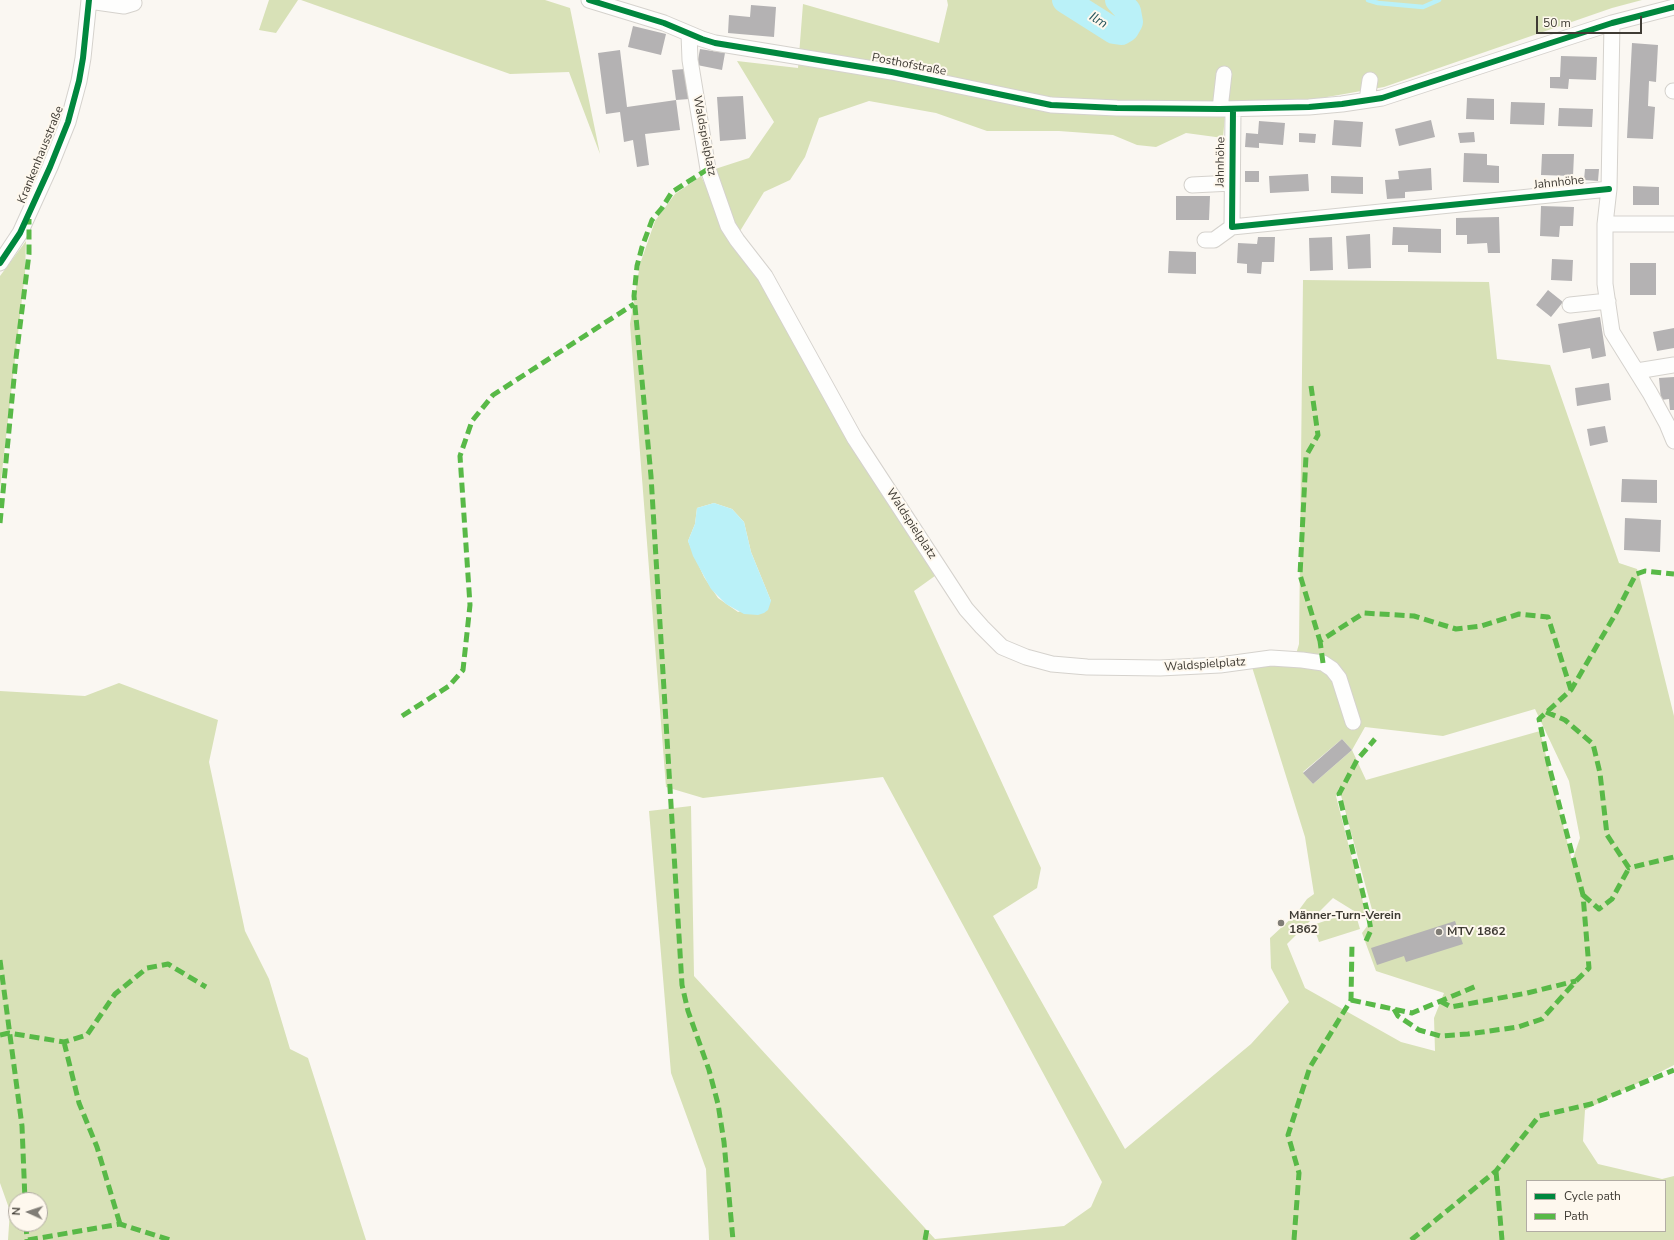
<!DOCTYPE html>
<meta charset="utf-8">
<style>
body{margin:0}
#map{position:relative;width:1674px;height:1240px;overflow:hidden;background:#faf7f2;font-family:"Nunito Sans",sans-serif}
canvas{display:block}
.legend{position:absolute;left:1526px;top:1180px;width:140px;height:52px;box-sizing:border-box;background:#fef8ee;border:1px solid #b2aca4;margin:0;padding:5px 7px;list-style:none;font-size:12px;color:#3f3b34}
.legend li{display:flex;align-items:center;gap:8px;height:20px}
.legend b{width:20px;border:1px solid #b2aca4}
.north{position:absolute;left:8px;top:1192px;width:40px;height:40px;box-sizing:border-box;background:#fef8ee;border:1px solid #b2aca4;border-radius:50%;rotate:273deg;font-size:11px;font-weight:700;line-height:16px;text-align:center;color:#3f3b34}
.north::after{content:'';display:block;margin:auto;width:14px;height:18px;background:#807d76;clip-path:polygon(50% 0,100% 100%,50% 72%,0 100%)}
.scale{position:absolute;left:1536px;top:16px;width:106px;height:18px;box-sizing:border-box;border:2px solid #3f3b34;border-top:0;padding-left:5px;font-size:12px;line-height:14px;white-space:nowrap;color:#3f3b34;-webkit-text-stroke:3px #fef8ee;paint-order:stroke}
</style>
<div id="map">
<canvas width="1674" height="1240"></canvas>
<ul class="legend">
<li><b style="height:5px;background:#00873e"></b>Cycle path</li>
<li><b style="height:5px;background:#58b947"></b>Path</li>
</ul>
<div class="north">N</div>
<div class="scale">50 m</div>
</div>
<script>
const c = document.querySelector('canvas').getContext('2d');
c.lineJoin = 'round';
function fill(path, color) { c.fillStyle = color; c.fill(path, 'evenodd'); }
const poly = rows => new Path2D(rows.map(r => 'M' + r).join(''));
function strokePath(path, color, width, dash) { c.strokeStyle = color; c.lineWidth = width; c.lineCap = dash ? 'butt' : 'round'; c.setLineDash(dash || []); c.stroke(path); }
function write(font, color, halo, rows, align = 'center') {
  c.font = font + ' "Nunito Sans",sans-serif'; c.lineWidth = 4; c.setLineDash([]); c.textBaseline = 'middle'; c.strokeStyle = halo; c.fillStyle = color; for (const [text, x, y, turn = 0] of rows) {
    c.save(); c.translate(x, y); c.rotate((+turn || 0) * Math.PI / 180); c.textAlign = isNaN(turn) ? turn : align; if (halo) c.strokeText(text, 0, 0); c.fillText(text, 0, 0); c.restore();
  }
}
fill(poly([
 [269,0,298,0,276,33,259,30],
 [301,0,545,0,570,8,600,154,569,72,510,74],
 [947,0,1642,0,1612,8,1384,87,1225,115,1223,138,1186,133,1156,147,1137,145,1113,135,1059,131,987,131,936,113,869,101,819,118,805,157,790,180,764,192,737,236,712,170,749,158,774,122,737,61,798,68,803,4,939,43,948,5],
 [701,176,724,225,764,282,889,505,939,573,914,591,1041,868,1037,888,993,916,1125,1149,1251,1044,1289,1002,1271,968,1270,938,1296,914,1307,899,1314,894,1305,837,1252,667,1294,661,1299,644,1303,280,1489,282,1497,359,1550,365,1619,563,1637,569,1639,575,1674,716,1674,1065,1585,1110,1583,1141,1598,1164,1662,1179,1674,1176,1674,1240,709,1240,706,1169,671,1073,649,811,691,806,694,976,935,1239,1064,1226,1091,1207,1102,1182,883,777,703,798,666,787,630,324,640,264,655,221,675,194],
 [714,503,732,509,744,522,751,552,771,601,738,612,718,598,704,577,688,541,695,524,697,508],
 [1535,709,1569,781,1580,838,1572,861,1540,731,1366,780,1352,750,1365,727,1443,736],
 [1342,739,1352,750,1313,784,1303,772],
 [1339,788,1374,917,1362,933,1376,971,1444,993,1434,1018,1435,1051,1401,1042,1305,988,1287,944,1333,898,1354,911,1313,925,1319,942,1360,929,1355,912,1366,914,1336,796],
 [1527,1181,1665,1181,1665,1231,1527,1231],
 [26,241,25,273,0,489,0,276],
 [119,683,218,720,209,762,245,931,269,979,290,1049,308,1058,366,1240,8,1240,10,1211,0,1183,0,691,85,696],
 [16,1200,40,1200,40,1224,16,1224]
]), '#d8e1b7');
fill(poly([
 [714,503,732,509,744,522,751,552,771,601,768,610,764,613,758,615,744,614,726,604,711,589,693,556,688,541,695,524,697,508]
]), '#baf1f8');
strokePath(poly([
 [1368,0,1378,3,1423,7,1439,0]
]), '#baf1f8', 4.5);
strokePath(poly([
 [1065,0,1114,31,1121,32,1126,29,1130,22,1128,11,1118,0]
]), '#baf1f8', 26);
fill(poly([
 [751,5,776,7,774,37,728,33,729,15,750,17],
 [633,26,666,34,661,55,628,47],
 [1632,43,1658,45,1656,82,1649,81,1648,106,1655,107,1653,139,1627,138],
 [700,49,725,53,722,70,697,65],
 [620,50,627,107,676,100,680,130,645,134,649,165,637,167,633,140,624,142,620,112,606,114,598,53],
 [1561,56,1597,57,1596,80,1569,79,1568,89,1550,88,1550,77,1560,77],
 [685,69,689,99,676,100,672,70],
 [743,96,746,139,720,141,717,97],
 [1467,98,1494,99,1494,120,1466,119],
 [1511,102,1545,103,1544,125,1510,124],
 [1559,108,1593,109,1592,127,1558,126],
 [1334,120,1363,122,1361,147,1332,145],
 [1431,120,1435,137,1399,146,1395,129],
 [1259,121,1285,123,1283,145,1259,143,1259,148,1245,147,1246,133,1258,134],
 [1474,132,1475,142,1460,143,1458,133],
 [1299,133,1316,134,1315,143,1299,142],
 [1464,153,1487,154,1487,165,1499,166,1499,183,1463,182],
 [1542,154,1574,154,1573,176,1541,175],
 [1431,168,1432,190,1405,192,1405,198,1387,199,1385,180,1399,179,1398,171],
 [1585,169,1599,169,1598,181,1584,180],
 [1245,171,1259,171,1259,182,1245,182],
 [1308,174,1309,191,1270,193,1269,176],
 [1331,176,1363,177,1363,194,1331,193],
 [1633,186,1659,187,1659,205,1633,205],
 [1176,196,1210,196,1209,220,1176,220],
 [1541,206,1574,207,1573,226,1560,226,1559,237,1540,236],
 [1499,217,1500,253,1488,253,1487,243,1467,244,1467,235,1456,235,1456,218],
 [1393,227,1441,229,1441,253,1408,252,1408,245,1392,245],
 [1370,234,1371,268,1348,269,1346,236],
 [1258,237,1275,237,1274,262,1262,262,1261,274,1247,273,1247,264,1237,263,1238,243,1257,244],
 [1332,237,1333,270,1310,271,1309,238],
 [1169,251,1196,252,1196,274,1168,273],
 [1552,259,1573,260,1572,281,1551,280],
 [1630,263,1656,263,1656,295,1630,295],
 [1548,290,1563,302,1551,317,1536,305],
 [1600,317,1606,356,1592,359,1590,348,1563,353,1558,324],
 [1674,328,1674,348,1657,351,1653,332],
 [1674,377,1674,410,1670,410,1669,399,1661,400,1659,378],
 [1609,383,1611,400,1577,406,1575,388],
 [1605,426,1608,442,1590,446,1587,429],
 [1622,479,1657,480,1657,503,1621,502],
 [1625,518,1661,520,1660,552,1624,550],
 [1342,739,1352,750,1313,784,1303,773],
 [1455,921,1463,944,1406,962,1404,956,1377,965,1371,948]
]), '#b4b2b3');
const minor = poly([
 [589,0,664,23,702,39,715,43,892,72,1051,105,1117,108,1220,109,1309,107,1342,104,1382,98,1612,23,1674,7],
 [89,1,124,6,134,3],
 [1612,23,1609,189,1605,224,1605,284,1612,332,1650,393,1667,424,1674,441],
 [689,34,690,60,708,169,728,226,737,240,765,276,855,439,966,609,982,627,1002,647,1026,657,1052,664,1087,667,1160,668,1220,665,1271,658,1302,660,1323,663,1332,669,1339,678,1353,722],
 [1673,91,1674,91],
 [1367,100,1370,80],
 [1220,109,1224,74],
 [1233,109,1232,227,1609,189],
 [1192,185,1232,183],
 [1605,224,1674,224],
 [1205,240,1214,240,1232,227],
 [0,263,20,233,50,167,68,122,79,81,83,58,89,0],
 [1570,305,1608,301],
 [1637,371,1674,365]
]);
strokePath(minor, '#d5d2cd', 17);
strokePath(minor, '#fefefd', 15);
strokePath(poly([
 [708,169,672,192,662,208,652,220,642,247,637,266,634,296,651,476,682,985,688,1011,709,1070,718,1104,724,1142,733,1240],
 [1311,386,1318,435,1306,456,1300,575,1320,641],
 [0,523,16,358,29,254,29,219],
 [1323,663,1320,641,1364,613,1414,616,1456,629,1481,626,1519,614,1548,617,1571,690],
 [1546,712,1565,720,1593,744,1600,773,1607,835,1629,868,1674,857],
 [402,716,449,686,463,670,470,605,460,456,472,421,493,395,634,304],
 [1583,895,1599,909,1612,899,1629,868],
 [1366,941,1371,930,1369,919,1339,794,1357,760,1375,739],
 [0,960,22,1126,25,1200],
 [1351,1000,1412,1013,1479,985],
 [1440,1001,1451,1007,1527,993,1576,981],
 [1394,1009,1398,1016,1419,1030,1440,1036,1468,1034,1518,1027,1542,1019,1576,981,1589,968,1583,895,1548,762,1539,719,1571,690,1616,613,1636,574,1645,571,1674,574],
 [0,1035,9,1033,64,1042,87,1035,115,994,147,968,168,964,206,987],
 [64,1042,79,1103,97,1147,120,1224],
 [1496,1171,1502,1240],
 [26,1224,27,1240],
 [28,1240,120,1224,170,1240],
 [925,1240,927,1229],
 [1294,1240,1299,1173,1288,1135,1310,1067,1351,1000,1352,944],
 [1411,1240,1496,1171,1539,1116,1591,1104,1674,1070]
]), '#58b947', 5, [10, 5]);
strokePath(poly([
 [589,0,664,23,702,39,715,43,892,72,1051,105,1117,108,1220,109,1309,107,1342,104,1382,98,1612,23,1674,7],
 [1233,109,1232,227,1609,189],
 [0,263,20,233,50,167,68,122,79,81,83,58,89,0]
]), '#00873e', 6);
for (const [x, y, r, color] of [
 [1281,923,4,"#807d76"],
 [1439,932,4,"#807d76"]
]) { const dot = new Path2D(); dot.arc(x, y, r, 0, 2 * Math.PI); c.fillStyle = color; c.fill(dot); strokePath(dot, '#fef8ee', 1.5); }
write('12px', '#3f3b34', '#fef8ee', [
 ["Posthofstraße",909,65,11],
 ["Waldspielplatz",704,136,79],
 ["Krankenhausstraße",41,155,-68],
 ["Jahnhöhe",1221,162,-89],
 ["Jahnhöhe",1559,183,-6],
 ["Waldspielplatz",911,524,57],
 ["Waldspielplatz",1205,665,-4]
]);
write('bold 12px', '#3f3b34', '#fef8ee', [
 ["Männer-Turn-Verein",1289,916],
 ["1862",1289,930],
 ["MTV 1862",1447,932]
], 'left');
write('italic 13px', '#27555d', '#fef8ee', [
 ["Ilm",1098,21,32]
]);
</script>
